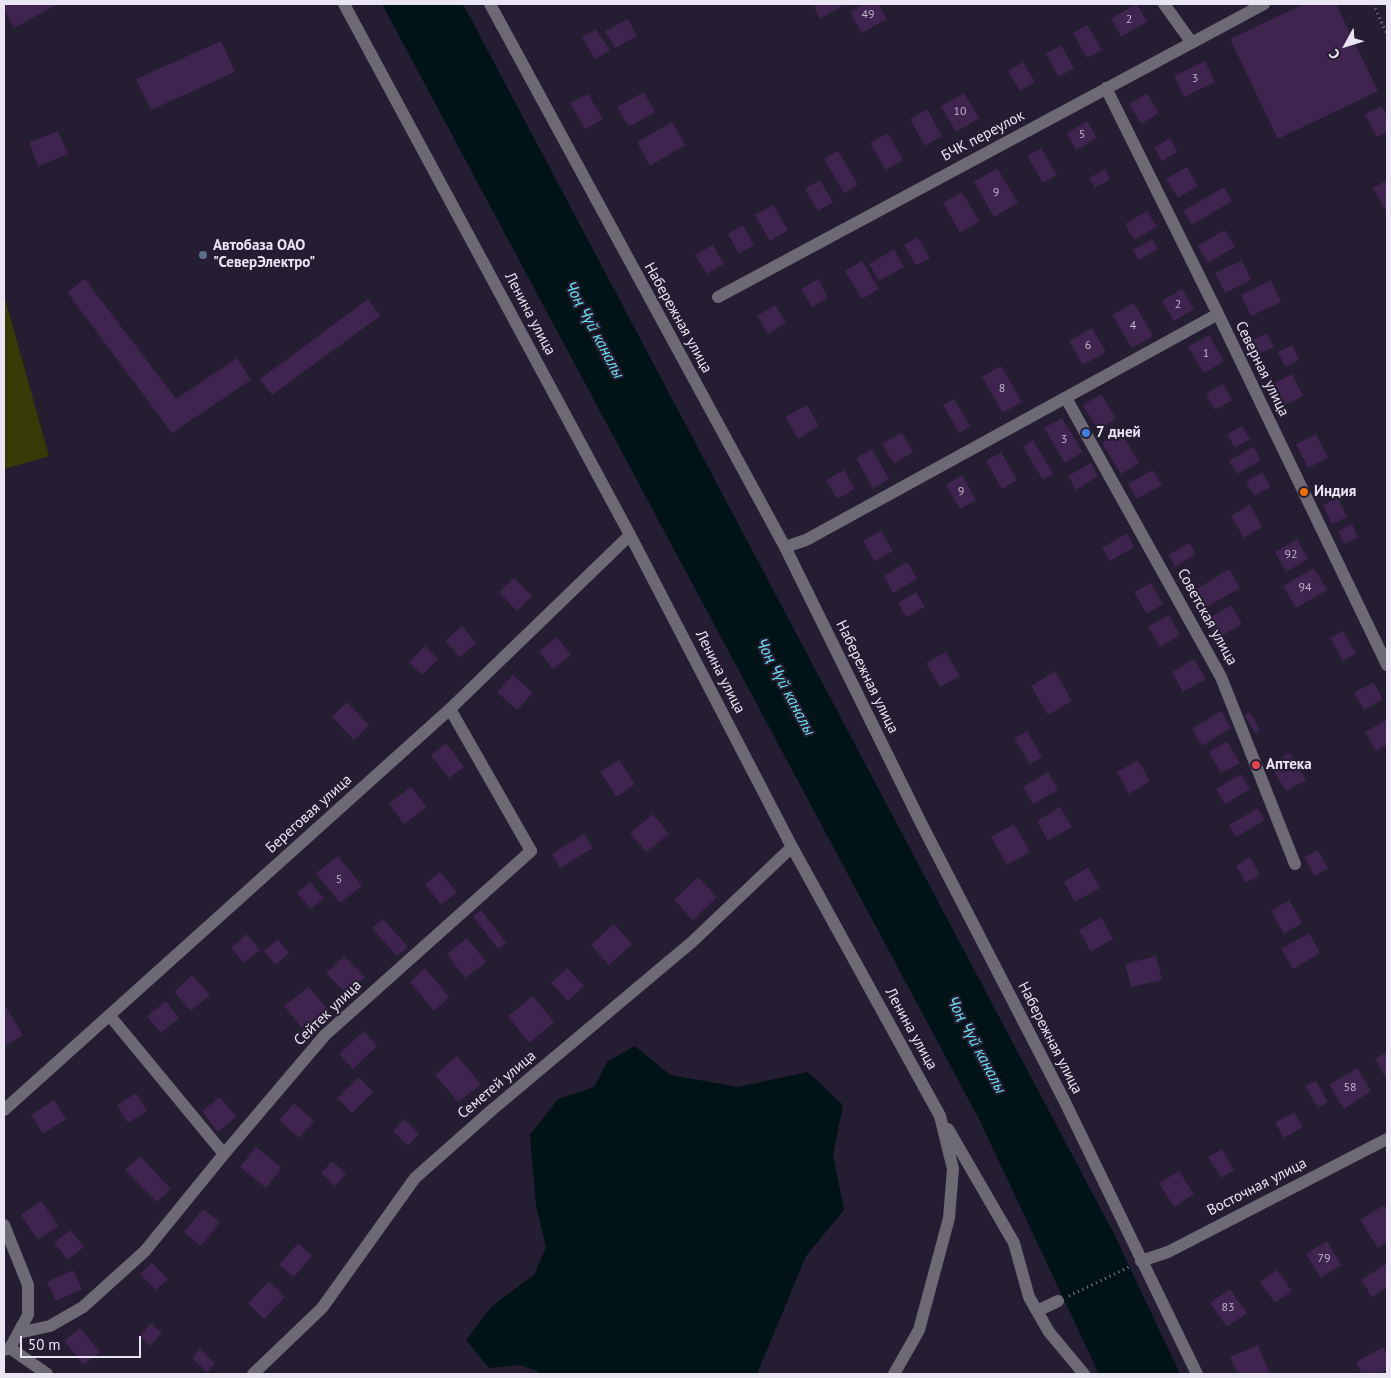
<!DOCTYPE html>
<meta charset="utf-8">
<style>
body{margin:0}
#map{position:relative;width:1391px;height:1378px;overflow:hidden;background:#251d31;font-family:"PT Sans",sans-serif}
canvas{display:block}
.frame{position:absolute;inset:0;border:5px solid #eae5f3;pointer-events:none}
.north{position:absolute;left:1321px;top:20px;width:50px;height:50px;-webkit-text-stroke:4px #251d31;paint-order:stroke;rotate:231deg;font-size:14px;font-weight:700;line-height:20px;text-align:center;color:#eae5f3}
.north::after{content:'';display:block;margin:auto;width:18px;height:22px;background:#eae5f3;clip-path:polygon(50% 0,100% 100%,50% 72%,0 100%)}
.scale{position:absolute;left:20px;top:1336px;width:121px;height:22px;box-sizing:border-box;border:2px solid #eae5f3;border-top:0;padding-left:6px;font-size:15px;line-height:18px;white-space:nowrap;color:#eae5f3;-webkit-text-stroke:4px #251d31;paint-order:stroke}
</style>
<div id="map">
<canvas width="1391" height="1378"></canvas>
<div class="frame"></div>
<div class="north">С</div>
<div class="scale">50 m</div>
</div>
<script>
const c = document.querySelector('canvas').getContext('2d');
c.lineJoin = 'round';
function fill(path, color) { c.fillStyle = color; c.fill(path, 'evenodd'); }
const poly = rows => new Path2D(rows.map(r => 'M' + r).join(''));
function strokePath(path, color, width, dash) { c.strokeStyle = color; c.lineWidth = width; c.lineCap = dash ? 'butt' : 'round'; c.setLineDash(dash || []); c.stroke(path); }
function write(font, color, halo, rows, align = 'center') {
  c.font = font + ' "PT Sans",sans-serif'; c.lineWidth = 4.5; c.setLineDash([]); c.textBaseline = 'middle'; c.strokeStyle = halo; c.fillStyle = color; for (const [text, x, y, turn = 0] of rows) {
    c.save(); c.translate(x, y); c.rotate((+turn || 0) * Math.PI / 180); c.textAlign = isNaN(turn) ? turn : align; if (halo) c.strokeText(text, 0, 0); c.fillText(text, 0, 0); c.restore();
  }
}
fill(poly([
 [4,295,49,456,4,469]
]), '#363a05');
fill(poly([
 [382,4,463,4,1114,1234,1180,1374,1099,1374,979,1119],
 [635,1046,670,1075,738,1087,808,1072,843,1105,833,1155,844,1210,806,1256,757,1374,538,1374,537,1371,520,1365,489,1368,466,1340,493,1305,534,1275,546,1247,536,1205,530,1135,558,1099,594,1087,608,1061]
]), '#001317');
fill(poly([
 [4,4,58,4,14,28,4,10],
 [820,4,841,4,842,6,820,19,814,7],
 [864,4,878,4,887,19,862,33,850,12],
 [1137,4,1147,22,1121,37,1111,18],
 [1304,4,1336,4,1378,91,1278,139,1230,39],
 [628,19,637,36,615,48,605,31],
 [1087,25,1102,50,1087,58,1073,33],
 [596,29,610,51,595,59,582,37],
 [221,41,235,72,151,110,136,79],
 [1061,45,1074,68,1059,77,1046,54],
 [1205,61,1215,82,1184,97,1174,76],
 [1023,62,1035,82,1020,91,1008,71],
 [644,92,655,112,629,127,617,107],
 [964,93,979,118,956,132,941,106],
 [1147,93,1159,113,1141,124,1129,104],
 [588,94,603,119,585,129,570,103],
 [1382,106,1387,117,1387,132,1377,137,1365,114],
 [927,109,942,136,925,146,910,119],
 [1087,121,1097,138,1076,150,1067,133],
 [672,122,685,145,650,166,637,142],
 [58,131,68,154,38,166,29,142],
 [888,133,903,160,886,170,870,143],
 [1170,138,1177,152,1162,161,1154,148],
 [1041,148,1057,175,1043,183,1027,156],
 [838,151,858,185,844,193,824,159],
 [1187,167,1198,186,1178,198,1166,179],
 [997,168,1018,203,994,217,974,182],
 [1105,169,1110,179,1095,188,1089,178],
 [820,180,833,202,818,211,805,189],
 [1387,180,1387,213,1373,188],
 [1224,187,1232,201,1192,225,1183,211],
 [962,192,979,221,960,233,943,203],
 [773,205,788,230,770,241,755,215],
 [1147,211,1157,227,1134,240,1125,224],
 [743,225,754,245,739,254,728,234],
 [1225,230,1235,247,1208,263,1197,246],
 [917,237,930,258,916,265,904,245],
 [1152,239,1158,249,1139,260,1133,250],
 [713,245,724,264,707,274,695,255],
 [894,249,904,267,879,281,869,264],
 [1242,260,1251,280,1225,293,1215,273],
 [862,261,879,289,862,299,845,271],
 [85,279,176,399,237,358,251,380,172,433,67,292],
 [818,279,828,298,812,307,801,289],
 [1271,280,1281,302,1251,316,1241,295],
 [1182,289,1194,309,1174,321,1162,301],
 [368,299,380,316,272,395,260,379],
 [1134,303,1153,336,1132,348,1112,315],
 [775,305,786,323,768,334,757,316],
 [1092,328,1106,352,1083,365,1069,341],
 [1267,333,1274,347,1255,356,1248,342],
 [1209,335,1224,361,1204,373,1188,347],
 [1292,345,1299,360,1285,367,1278,352],
 [1001,366,1022,402,1003,413,982,377],
 [1292,374,1303,396,1279,408,1269,386],
 [1223,384,1232,400,1215,410,1206,394],
 [1101,394,1116,419,1098,430,1083,405],
 [954,399,970,426,959,433,943,405],
 [807,405,819,426,798,439,785,417],
 [1062,418,1083,452,1065,463,1044,428],
 [1242,426,1250,439,1235,448,1227,434],
 [1121,432,1139,463,1121,474,1102,443],
 [902,433,913,452,894,464,882,444],
 [1316,434,1328,458,1308,468,1296,444],
 [1033,440,1053,474,1043,480,1023,447],
 [1253,447,1261,460,1237,474,1229,461],
 [872,449,889,479,873,489,856,458],
 [1001,452,1017,480,1002,489,986,461],
 [1091,463,1098,476,1076,490,1068,476],
 [844,470,855,489,837,499,826,480],
 [1153,470,1162,485,1137,499,1128,484],
 [1262,472,1271,487,1254,496,1246,482],
 [962,475,976,500,960,509,946,485],
 [1338,498,1347,517,1332,524,1323,505],
 [1250,504,1262,527,1244,538,1231,516],
 [1352,524,1358,537,1344,544,1338,531],
 [881,531,893,551,875,561,863,541],
 [1127,533,1134,547,1110,561,1102,548],
 [1297,539,1308,559,1286,572,1275,552],
 [1189,543,1196,554,1175,567,1168,555],
 [907,562,917,579,893,593,884,576],
 [1314,568,1327,590,1296,608,1283,586],
 [1229,569,1240,588,1205,608,1195,590],
 [514,578,532,596,517,611,499,592],
 [1151,583,1163,604,1147,614,1134,592],
 [916,592,925,607,906,617,898,603],
 [1231,605,1242,624,1216,639,1205,620],
 [1169,615,1180,635,1160,647,1148,627],
 [462,626,476,643,460,657,445,641],
 [1343,631,1356,653,1343,661,1330,638],
 [557,637,571,655,553,669,539,651],
 [425,646,438,659,422,675,409,662],
 [946,652,960,676,940,687,926,663],
 [1194,659,1206,679,1183,692,1172,672],
 [1055,671,1072,701,1048,715,1031,686],
 [513,675,533,693,517,710,497,692],
 [1373,682,1383,699,1364,710,1354,693],
 [347,702,369,725,354,740,332,717],
 [1221,711,1231,728,1202,746,1192,729],
 [1250,712,1260,730,1255,733,1245,716],
 [1386,720,1387,745,1376,751,1365,732],
 [1027,731,1042,757,1030,764,1014,738],
 [1227,741,1240,763,1221,773,1209,752],
 [446,743,464,767,449,778,431,755],
 [1290,753,1306,780,1286,791,1270,765],
 [619,760,635,784,617,797,600,772],
 [1138,760,1150,781,1129,794,1117,772],
 [1048,772,1058,790,1033,804,1023,787],
 [1241,774,1250,789,1225,804,1216,789],
 [411,787,427,807,404,824,389,804],
 [1060,807,1072,827,1048,841,1037,821],
 [1258,808,1265,820,1236,837,1229,825],
 [653,814,669,834,646,852,630,833],
 [1014,824,1030,852,1007,865,991,837],
 [584,834,593,848,560,868,552,854],
 [1318,850,1328,868,1315,876,1304,857],
 [338,856,362,886,340,903,316,873],
 [1250,857,1260,874,1246,883,1236,866],
 [1088,867,1100,888,1075,902,1064,882],
 [440,872,457,892,441,905,425,884],
 [698,877,717,897,693,920,674,900],
 [310,882,324,898,311,909,297,893],
 [1289,900,1302,923,1284,934,1271,911],
 [481,910,506,943,498,949,473,916],
 [1101,917,1113,939,1091,952,1079,930],
 [383,919,408,947,397,956,372,928],
 [614,924,632,944,609,965,591,945],
 [1309,933,1320,953,1293,969,1281,949],
 [247,934,260,950,244,963,231,948],
 [467,938,486,962,465,978,447,954],
 [278,939,289,953,275,965,264,951],
 [344,956,365,977,347,994,326,973],
 [1156,956,1162,980,1131,987,1125,964],
 [425,968,449,997,434,1011,410,982],
 [567,968,584,986,568,1001,551,983],
 [192,975,210,995,191,1011,174,992],
 [309,987,327,1009,303,1029,284,1006],
 [533,996,554,1022,529,1043,508,1016],
 [166,1001,179,1018,161,1033,147,1016],
 [6,1007,23,1035,5,1046,4,1008],
 [364,1031,377,1046,353,1069,339,1054],
 [1387,1052,1387,1076,1385,1077,1375,1059],
 [457,1056,481,1084,458,1102,435,1075],
 [1357,1068,1371,1091,1344,1109,1329,1085],
 [359,1077,373,1092,352,1113,337,1098],
 [1316,1081,1328,1102,1318,1108,1305,1086],
 [136,1093,147,1111,128,1123,117,1105],
 [220,1097,236,1117,218,1132,202,1111],
 [54,1100,66,1119,43,1134,31,1115],
 [294,1103,314,1121,299,1138,279,1120],
 [1294,1112,1303,1127,1284,1138,1275,1123],
 [404,1119,419,1134,408,1146,393,1131],
 [256,1147,282,1168,266,1188,240,1167],
 [1222,1149,1234,1170,1221,1178,1208,1157],
 [140,1156,171,1189,157,1202,125,1170],
 [332,1161,346,1174,335,1186,321,1173],
 [1179,1171,1194,1194,1174,1207,1159,1183],
 [41,1201,59,1226,38,1240,21,1215],
 [1384,1205,1387,1210,1387,1243,1378,1248,1360,1220],
 [203,1209,220,1222,201,1246,184,1232],
 [70,1230,84,1247,68,1260,54,1243],
 [1327,1241,1341,1265,1321,1278,1306,1254],
 [298,1243,312,1256,294,1277,279,1265],
 [152,1263,168,1279,156,1290,140,1274],
 [1387,1263,1387,1287,1372,1297,1361,1280],
 [73,1270,82,1289,56,1301,47,1282],
 [1277,1270,1292,1291,1275,1303,1260,1282],
 [269,1281,285,1297,264,1319,248,1303],
 [1230,1289,1247,1313,1227,1327,1210,1303],
 [151,1323,162,1333,150,1346,140,1336],
 [80,1328,100,1352,84,1365,64,1341],
 [1258,1345,1270,1374,1238,1374,1230,1357],
 [1383,1347,1387,1354,1387,1370,1379,1374,1362,1374,1356,1362],
 [200,1349,215,1363,207,1372,192,1358]
]), '#3e244e');
strokePath(poly([
 [1373,4,1387,34],
 [1069,1296,1129,1267]
]), '#898293', 3, [1, 4]);
strokePath(poly([
 [344,4,630,535,792,847,940,1116,953,1169,949,1218,919,1330,894,1374],
 [490,4,785,547,922,825,1064,1100,1197,1374],
 [1164,4,1192,43],
 [1106,88,1218,314,1387,665],
 [718,297,1264,4],
 [1066,398,1221,677,1295,864],
 [785,547,806,540,1218,314],
 [110,1016,224,1154],
 [4,1110,450,709,630,535],
 [948,1129,1014,1243,1029,1297,1049,1332,1084,1374],
 [4,1225,28,1285,28,1315,10,1348,4,1350],
 [1141,1261,1168,1252,1387,1139],
 [1037,1311,1058,1301],
 [18,1333,50,1326,83,1307,145,1251,224,1154,325,1035,531,851,450,709],
 [10,1348,47,1374],
 [253,1374,322,1308,415,1178,493,1109,692,942,792,847]
]), '#6e6a75', 12);
for (const [x, y, r, color] of [
 [203,255,5,"#5c6f8a"],
 [1086,433,5,"#3f7fe0"],
 [1304,492,5,"#e8710a"],
 [1256,765,5,"#e0444e"]
]) { const dot = new Path2D(); dot.arc(x, y, r, 0, 2 * Math.PI); c.fillStyle = color; c.fill(dot); strokePath(dot, '#251d31', 2); }
write('12px', '#bfb5ca', null, [
 ["49",868,15],
 ["2",1129,20],
 ["3",1195,79],
 ["10",960,112],
 ["5",1082,135],
 ["9",996,193],
 ["2",1178,305],
 ["4",1133,326],
 ["6",1088,346],
 ["1",1206,354],
 ["8",1002,389],
 ["3",1064,440],
 ["9",961,492],
 ["92",1291,555],
 ["94",1305,588],
 ["5",339,880],
 ["58",1350,1088],
 ["79",1324,1259],
 ["83",1228,1308]
]);
write('15px', '#eae5f3', '#251d31', [
 ["БЧК переулок",983,136,-28],
 ["Ленина улица",530,314,62],
 ["Набережная улица",678,318,61],
 ["Северная улица",1262,369,64],
 ["Советская улица",1207,617,61],
 ["Ленина улица",720,672,63],
 ["Набережная улица",867,677,64],
 ["Береговая улица",309,814,-42],
 ["Сейтек улица",328,1013,-44],
 ["Ленина улица",911,1029,61],
 ["Набережная улица",1050,1038,63],
 ["Семетей улица",497,1085,-40],
 ["Восточная улица",1257,1187,-27]
]);
write('bold 15px', '#eae5f3', '#251d31', [
 ["Автобаза ОАО",213,246],
 ["\"СеверЭлектро\"",213,263],
 ["7 дней",1096,433],
 ["Индия",1314,492],
 ["Аптека",1266,765]
], 'left');
write('italic 16px', '#6ce0f3', '#251d31', [
 ["Чоң Чүй каналы",594,330,62],
 ["Чоң Чүй каналы",785,687,62],
 ["Чоң Чүй каналы",976,1045,62]
]);
</script>
